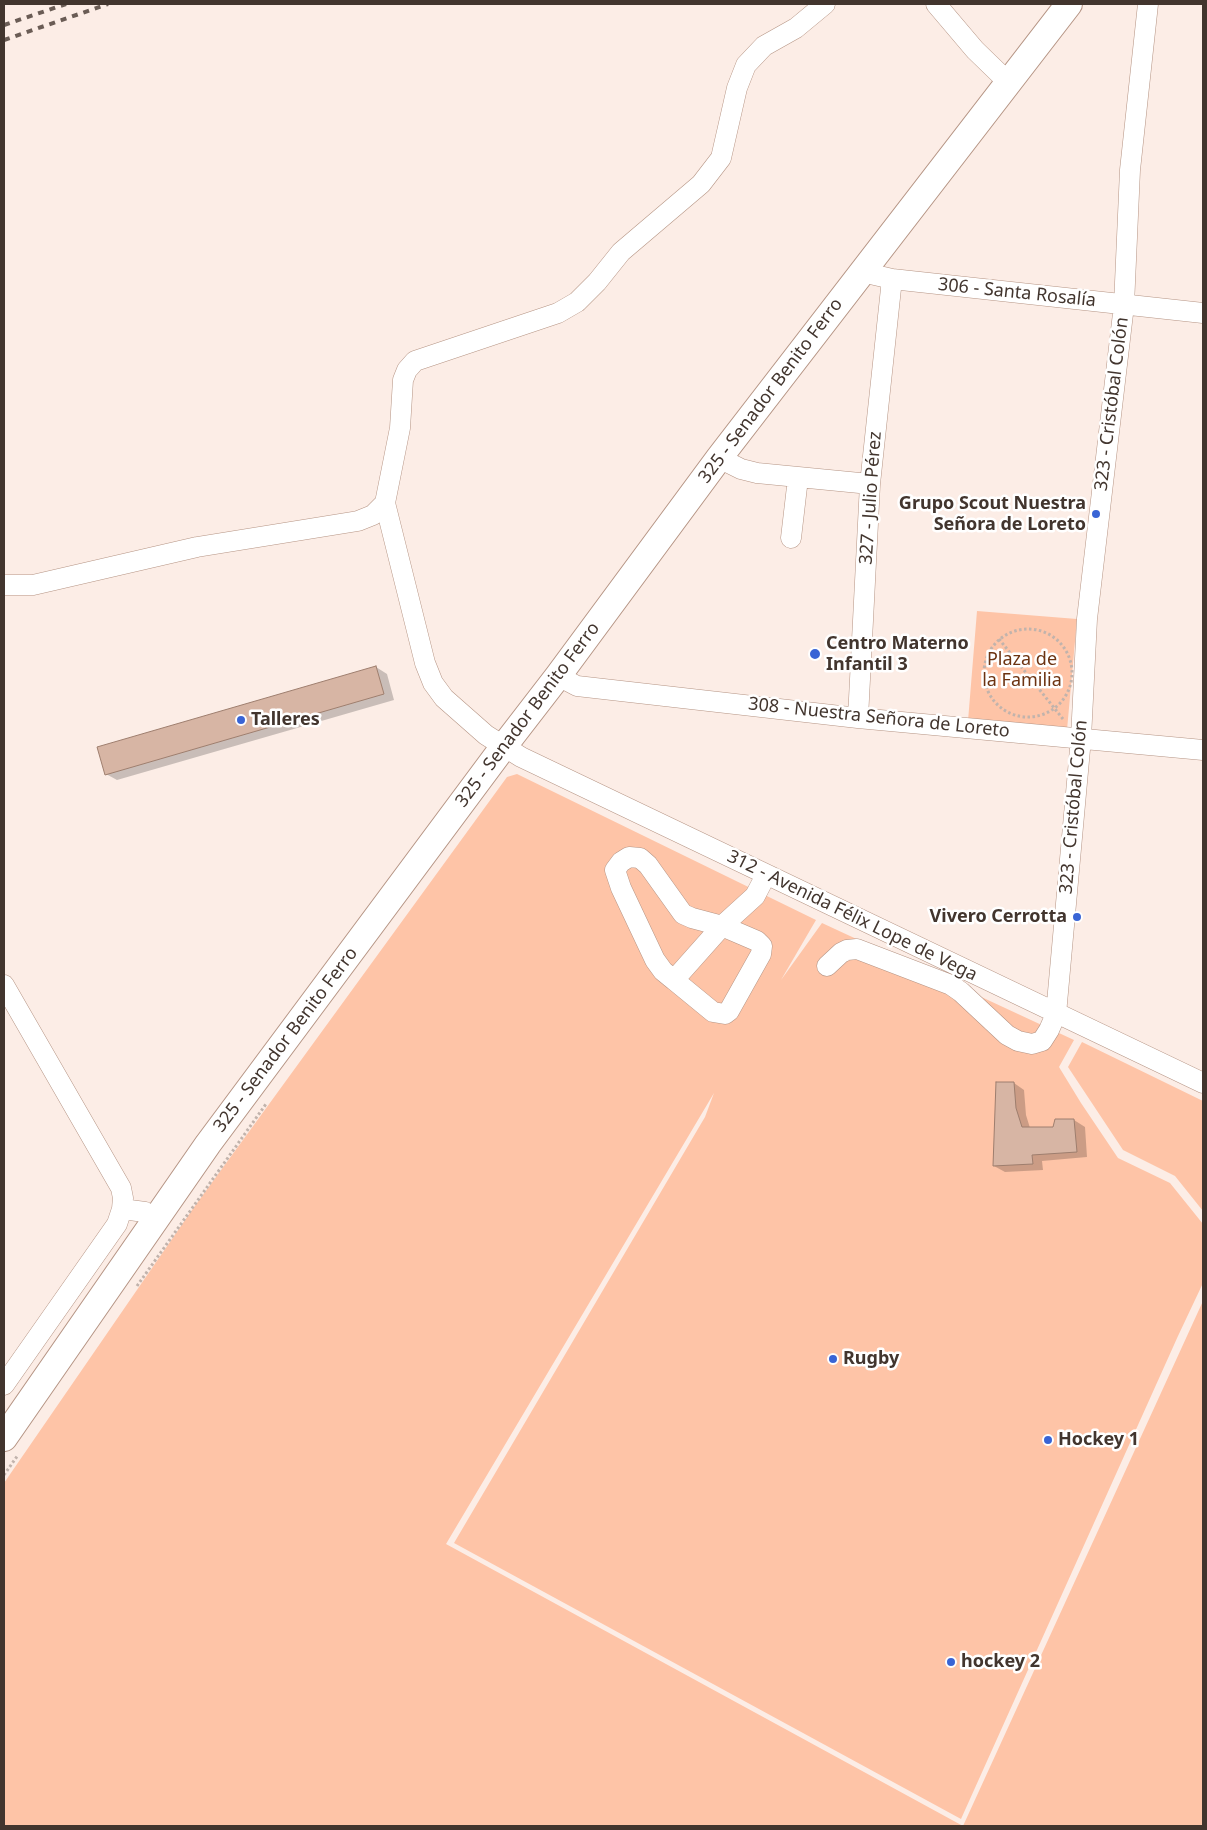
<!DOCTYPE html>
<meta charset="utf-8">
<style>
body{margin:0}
#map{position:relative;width:1207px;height:1830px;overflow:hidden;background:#fcede6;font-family:"Noto Sans",sans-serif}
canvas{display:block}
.frame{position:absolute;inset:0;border:5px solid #42352e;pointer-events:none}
</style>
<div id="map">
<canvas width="1207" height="1830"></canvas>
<div class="frame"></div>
</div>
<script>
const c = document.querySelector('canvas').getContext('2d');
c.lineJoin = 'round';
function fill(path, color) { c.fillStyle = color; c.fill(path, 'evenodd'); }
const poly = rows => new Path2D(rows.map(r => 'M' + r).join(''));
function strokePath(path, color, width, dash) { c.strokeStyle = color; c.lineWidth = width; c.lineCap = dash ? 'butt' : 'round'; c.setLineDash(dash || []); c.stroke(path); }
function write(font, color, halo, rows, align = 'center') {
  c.font = font + ' "Noto Sans",sans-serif'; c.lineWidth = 5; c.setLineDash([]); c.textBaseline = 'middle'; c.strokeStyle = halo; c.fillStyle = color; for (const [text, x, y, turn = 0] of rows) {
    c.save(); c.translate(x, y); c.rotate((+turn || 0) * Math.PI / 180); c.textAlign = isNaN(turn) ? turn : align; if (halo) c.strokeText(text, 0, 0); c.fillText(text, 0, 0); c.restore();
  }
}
fill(poly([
 [977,611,1077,619,1067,730,968,721],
 [517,774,816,920,781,980,822,923,1074,1040,1059,1067,1081,1103,1118,1158,1170,1183,1203,1224,1203,1283,1178,1336,961,1819,454,1543,705,1117,714,1093,446,1544,963,1826,4,1826,4,1483,192,1210,507,777],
 [1082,1042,1203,1101,1203,1211,1175,1176,1123,1150,1068,1067],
 [1203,1301,1203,1826,963,1826]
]), '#fec4a7');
fill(poly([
 [376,667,387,674,394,700,117,780,106,774],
 [1014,1083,1024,1090,1026,1115,1030,1128,1054,1128,1074,1120,1085,1127,1087,1157,1042,1161,1043,1170,1005,1172,994,1166]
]), '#0003');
const building = poly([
 [376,666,384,694,105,775,97,747,376,666],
 [996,1082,1014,1082,1016,1108,1022,1127,1053,1127,1055,1119,1074,1119,1077,1152,1032,1155,1033,1164,993,1166,996,1082]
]);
fill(building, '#d7b5a4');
strokePath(building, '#9e7e6e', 1);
const minor = poly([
 [936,4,975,50,1008,82],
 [862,272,892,279,1203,313],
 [719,458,741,469,757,473,870,484],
 [385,503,425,663,433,683,444,698,486,735,521,757,1203,1083],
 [791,538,798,478],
 [4,585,33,585,197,547,358,521,373,515,385,503,400,428,403,380,407,370,415,361,558,313,577,302,597,282,621,252,701,184,721,158,737,88,746,65,764,46,796,28,825,4],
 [558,676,577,686,858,718,1203,750],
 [858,718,870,484,892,279],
 [827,966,841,953,847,950,857,949,951,985,961,992,1007,1035,1018,1041,1032,1044,1042,1041,1049,1030,1056,1014,1081,738,1087,619,1124,305,1130,170,1148,4],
 [674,980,713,1012,725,1014,729,1011,761,954,762,946,757,941,722,926,692,918,683,914,648,865,640,858,629,857,621,862,615,870,621,888,655,960,663,971,674,980,722,926,755,896,766,875],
 [4,985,121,1188,123,1198,122,1209,145,1212,156,1220],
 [4,1385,117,1224,122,1209]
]);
const major = poly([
 [4,1438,208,1144,504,746,558,676,719,458,1069,4]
]);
strokePath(minor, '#b59484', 21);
strokePath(major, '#b59484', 28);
strokePath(poly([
 '984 673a44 44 0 1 1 88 0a44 44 0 1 1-88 0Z',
 [999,639,1063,719],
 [137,1286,266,1104],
 [4,1475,18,1455]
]), '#c1b3ac', 3, [2.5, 2.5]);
strokePath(minor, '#fff', 20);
strokePath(major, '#fff', 26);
strokePath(poly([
 [4,25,66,4],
 [4,40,108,4]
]), '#6a5c55', 4, [6, 6]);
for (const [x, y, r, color] of [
 [1096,514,5,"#3964d5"],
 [815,654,6,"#3964d5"],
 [241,720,5,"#3964d5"],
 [1077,917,5,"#3964d5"],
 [833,1359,5,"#3964d5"],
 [1048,1440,5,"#3964d5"],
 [951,1662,5,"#3964d5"]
]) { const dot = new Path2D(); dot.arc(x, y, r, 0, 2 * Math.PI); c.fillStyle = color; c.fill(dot); strokePath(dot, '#fff', 2); }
write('18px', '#42352e', '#fff', [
 ["306 - Santa Rosalía",1017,293,6],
 ["325 - Senador Benito Ferro",771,391,-53],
 ["323 - Cristóbal Colón",1112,404,-83],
 ["327 - Julio Pérez",871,498,-86],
 ["325 - Senador Benito Ferro",528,715,-53],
 ["308 - Nuestra Señora de Loreto",879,718,6],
 ["323 - Cristóbal Colón",1074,807,-85],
 ["312 - Avenida Félix Lope de Vega",852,916,26],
 ["325 - Senador Benito Ferro",286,1040,-53]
]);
write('bold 18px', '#42352e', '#fff', [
 ["Grupo Scout Nuestra",1086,504,"right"],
 ["Señora de Loreto",1086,525,"right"],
 ["Centro Materno",826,644],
 ["Infantil 3",826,665],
 ["Talleres",251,720],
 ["Vivero Cerrotta",1067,917,"right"],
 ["Rugby",843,1359],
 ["Hockey 1",1058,1440],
 ["hockey 2",961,1662]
], 'left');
write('18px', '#6c3311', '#fff', [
 ["Plaza de",1022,660],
 ["la Familia",1022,681]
]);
</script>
